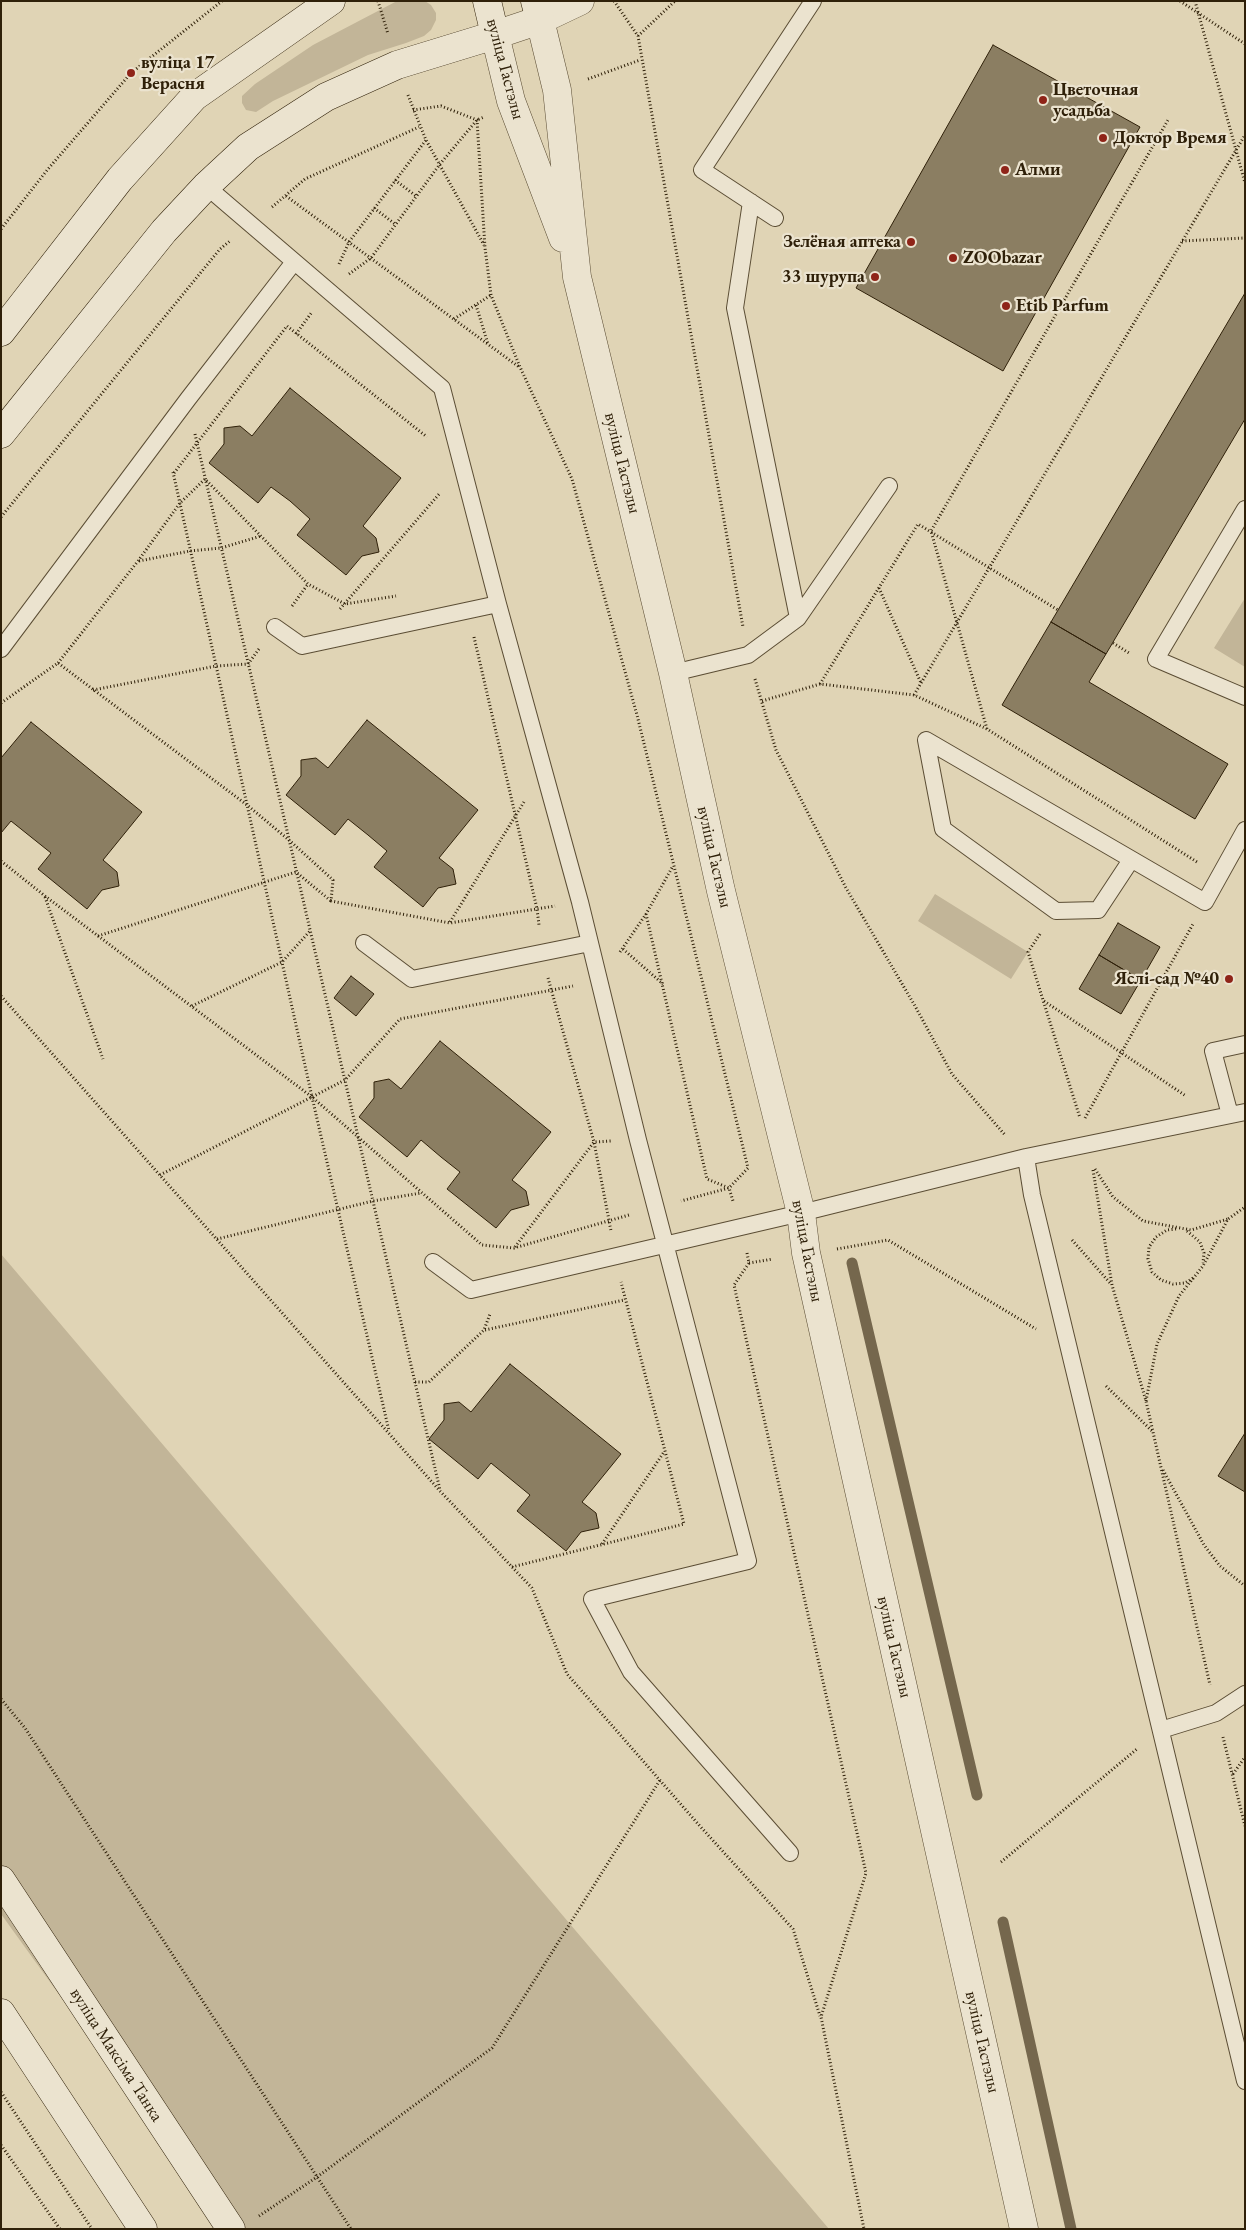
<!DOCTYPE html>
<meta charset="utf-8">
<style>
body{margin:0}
#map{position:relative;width:1246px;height:2230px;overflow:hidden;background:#e0d4b5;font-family:"EB Garamond",serif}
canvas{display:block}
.frame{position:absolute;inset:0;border:2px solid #2f2009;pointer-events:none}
</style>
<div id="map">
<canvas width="1246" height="2230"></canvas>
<div class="frame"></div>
</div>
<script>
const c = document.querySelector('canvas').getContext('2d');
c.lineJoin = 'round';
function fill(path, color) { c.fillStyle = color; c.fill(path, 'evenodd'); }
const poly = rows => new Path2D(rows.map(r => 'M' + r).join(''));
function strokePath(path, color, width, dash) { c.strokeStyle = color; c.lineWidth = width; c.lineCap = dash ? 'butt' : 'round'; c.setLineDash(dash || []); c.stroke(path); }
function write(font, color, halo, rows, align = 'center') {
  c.font = font + ' "EB Garamond",serif'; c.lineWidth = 4.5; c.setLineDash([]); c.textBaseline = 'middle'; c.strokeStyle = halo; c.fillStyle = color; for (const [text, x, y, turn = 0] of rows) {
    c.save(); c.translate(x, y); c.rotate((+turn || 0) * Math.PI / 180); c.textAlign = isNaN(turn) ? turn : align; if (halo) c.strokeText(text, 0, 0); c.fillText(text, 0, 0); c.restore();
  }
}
fill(poly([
 [397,1,425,1,431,5,436,13,436,20,431,30,424,36,406,43,368,55,273,101,256,112,246,110,242,103,242,96,255,84,313,45],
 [1245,598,1245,667,1214,648],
 [935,894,1028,952,1011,979,918,921],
 [1,1254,829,2229,228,2229,1,1914]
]), '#c2b598');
strokePath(poly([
 [852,1263,977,1795],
 [1003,1922,1071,2229]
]), '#75674d', 11);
const building = poly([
 [993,45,1140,127,1003,371,856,288,993,45],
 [1245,293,1245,419,1106,654,1051,622,1245,293],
 [290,388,401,478,363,526,376,538,379,552,362,556,346,575,297,535,310,519,290,501,271,487,258,503,209,463,224,444,224,428,240,426,252,436,290,388],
 [1051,622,1106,654,1089,682,1228,764,1195,819,1002,705,1051,622],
 [367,720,478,810,439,858,453,869,456,884,438,888,423,907,374,867,387,851,368,835,348,819,335,835,286,795,301,776,301,760,316,758,328,768,367,720],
 [31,722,142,812,103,860,117,872,119,886,102,890,87,909,38,869,51,853,11,821,1,833,1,758,31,722],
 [1118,923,1160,947,1141,980,1099,955,1118,923],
 [1099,955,1141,980,1121,1014,1079,989,1099,955],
 [351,976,374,994,356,1016,334,998,351,976],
 [440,1041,551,1132,512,1180,526,1191,529,1205,511,1210,496,1228,447,1189,460,1172,441,1157,421,1140,407,1157,359,1117,374,1098,374,1082,389,1079,401,1089,440,1041],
 [510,1364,621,1454,582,1502,596,1513,599,1528,581,1532,566,1551,517,1511,530,1495,491,1463,478,1479,429,1439,444,1420,444,1404,459,1402,471,1412,510,1364],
 [1245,1433,1245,1492,1218,1476,1245,1433]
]);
fill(building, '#8b7e62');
strokePath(building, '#2f2009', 1);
const service = poly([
 [206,186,442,388,498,604,580,902,638,1140,748,1561,592,1599,631,1672,790,1853],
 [751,202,735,308,798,618],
 [775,218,702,170,813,1],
 [1245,509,1156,659,1245,697],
 [275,627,302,646,498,604],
 [1,649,188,399,294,262],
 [673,673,748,655,798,618,889,486],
 [1131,860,1098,910,1056,911,943,829,926,740,1205,902,1245,830],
 [364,943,412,979,590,943],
 [1230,1115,1213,1051,1245,1044],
 [1026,1157,1245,1112],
 [433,1262,471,1290,801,1213,1026,1157,1032,1195,1245,2081],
 [1161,1730,1216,1713,1245,1694]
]);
const minor = poly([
 [540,20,557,90,577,277,673,673,721,891,801,1213,806,1253,1024,2229],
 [563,238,511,101,495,35,540,20,580,1]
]);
const secondary = poly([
 [535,1,540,20],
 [1,332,120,179,194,97,331,1],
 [1,434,164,231,206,186,248,147,326,97,397,65,495,35,487,1],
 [1,1880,231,2229],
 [1,2013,143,2229]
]);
strokePath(service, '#5b4d34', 18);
strokePath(minor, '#5b4d34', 29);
strokePath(secondary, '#2f2009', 29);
strokePath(poly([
 [378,1,388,34],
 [614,1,638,36,743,627],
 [1180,1,1245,44],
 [1195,1,1245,183],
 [638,36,675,1],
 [588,79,640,60],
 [408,95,426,140,484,245],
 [413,110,441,106,477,120,485,248,491,295,520,367,572,479,637,715,748,1168,729,1188,681,1201],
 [395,180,416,196],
 [286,196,519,367],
 [272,207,305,179,419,127],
 [374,208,395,224],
 [1,229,48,169,131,73,222,1],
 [1182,241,1245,238],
 [339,264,349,242,426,140],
 [349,274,371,258,440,164,477,120,484,117],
 [476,305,488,344],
 [454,319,491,295],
 [296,334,312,312],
 [195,434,440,1490],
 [173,472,312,1097,389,1431],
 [174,473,287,326,427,437],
 [1,517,220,249,230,241],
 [139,561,190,551,221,548,261,536],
 [879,588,921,683],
 [292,606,308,584],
 [340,609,440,493],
 [474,637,537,909,539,925],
 [1113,643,1129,653],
 [58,663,138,561,180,503,205,479,308,584,345,604,396,596],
 [755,679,776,750,846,888,915,1006,952,1074,1005,1135],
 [820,684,918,524,1058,610],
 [93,690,216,666,248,664,259,649],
 [914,695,1245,135],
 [762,701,820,684,914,695,987,729,1197,862],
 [1,703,58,663,247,805,289,840,333,880,331,901,450,923,555,906],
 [987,729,931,531,1168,120],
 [1,861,45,896,312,1097,482,1245,514,1248,629,1215],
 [45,897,103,1059],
 [646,914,707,1179,729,1188,733,1201],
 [450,922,524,802],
 [1040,934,1028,952,1080,1118],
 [98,936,296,872,331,901],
 [623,949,663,984],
 [620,952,646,914,673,866],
 [548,978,594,1142,611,1231],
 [1,996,440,1491,532,1588,567,1674,699,1825,793,1929,820,2016],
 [1044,1001,1186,1096],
 [192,1006,282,962,310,931],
 [1085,1118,1193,924],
 [1095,1169,1113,1197,1143,1221,1191,1230,1228,1219],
 [1093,1170,1112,1285,1146,1401,1210,1685],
 [160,1175,345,1080,400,1019,573,986],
 [1176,1229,1167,1230,1156,1237,1149,1247,1148,1259,1152,1272,1161,1280,1173,1284,1185,1283,1193,1278],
 [1187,1231,1200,1242,1204,1253,1203,1263],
 [217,1239,373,1201,421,1193],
 [1072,1240,1111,1284],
 [515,1247,594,1142,611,1141],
 [837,1249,888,1240,1036,1329],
 [747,1253,749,1263,734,1285,866,1873,821,2017,864,2229],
 [749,1263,773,1259],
 [485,1330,624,1300],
 [415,1382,429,1382,484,1330,490,1314],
 [1106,1386,1153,1432],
 [1146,1401,1157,1344,1179,1296,1203,1266,1228,1219,1245,1207],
 [1163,1470,1204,1545,1220,1566,1245,1586],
 [602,1544,664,1452],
 [512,1567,684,1524,621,1282],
 [1,1699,25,1728,351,2229],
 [1223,1737,1245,1826],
 [1233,1774,1245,1757],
 [1001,1862,1137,1749],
 [1,2092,92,2229],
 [1,2145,60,2229],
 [259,2216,317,2177,492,2048,660,1780]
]), '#2f2009', 3, [1, 2.5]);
strokePath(service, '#ebe3cf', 16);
strokePath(minor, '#ebe3cf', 28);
strokePath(secondary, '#ebe3cf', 28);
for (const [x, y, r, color] of [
 [131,73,5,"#8f2418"],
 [1043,100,5,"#8f2418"],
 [1103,138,5,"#8f2418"],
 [1005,170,5,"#8f2418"],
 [911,242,5,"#8f2418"],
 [953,258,5,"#8f2418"],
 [875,277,5,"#8f2418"],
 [1006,306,5,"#8f2418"],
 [1229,979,5,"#8f2418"]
]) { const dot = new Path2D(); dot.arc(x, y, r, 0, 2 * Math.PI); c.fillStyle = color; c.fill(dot); strokePath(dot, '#ebe3cf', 2); }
write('bold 18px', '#2f2009', '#ebe3cf', [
 ["вуліца 17",141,63],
 ["Верасня",141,84],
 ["Цветочная",1053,90],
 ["усадьба",1053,111],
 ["Доктор Время",1113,138],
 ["Алми",1015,170],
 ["Зелёная аптека",901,242,"right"],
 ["ZOObazar",963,258],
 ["33 шурупа",865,277,"right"],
 ["Etib Parfum",1016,306],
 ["Яслі-сад №40",1219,979,"right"]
], 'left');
write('18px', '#2f2009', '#ebe3cf', [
 ["вуліца Гастэлы",505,69,75],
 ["вуліца Гастэлы",622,463,76],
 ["вуліца Гастэлы",714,857,77],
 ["вуліца Гастэлы",807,1251,79],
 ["вуліца Гастэлы",894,1647,77],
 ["вуліца Гастэлы",982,2042,77],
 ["вуліца Максіма Танка",116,2055,57]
]);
</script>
